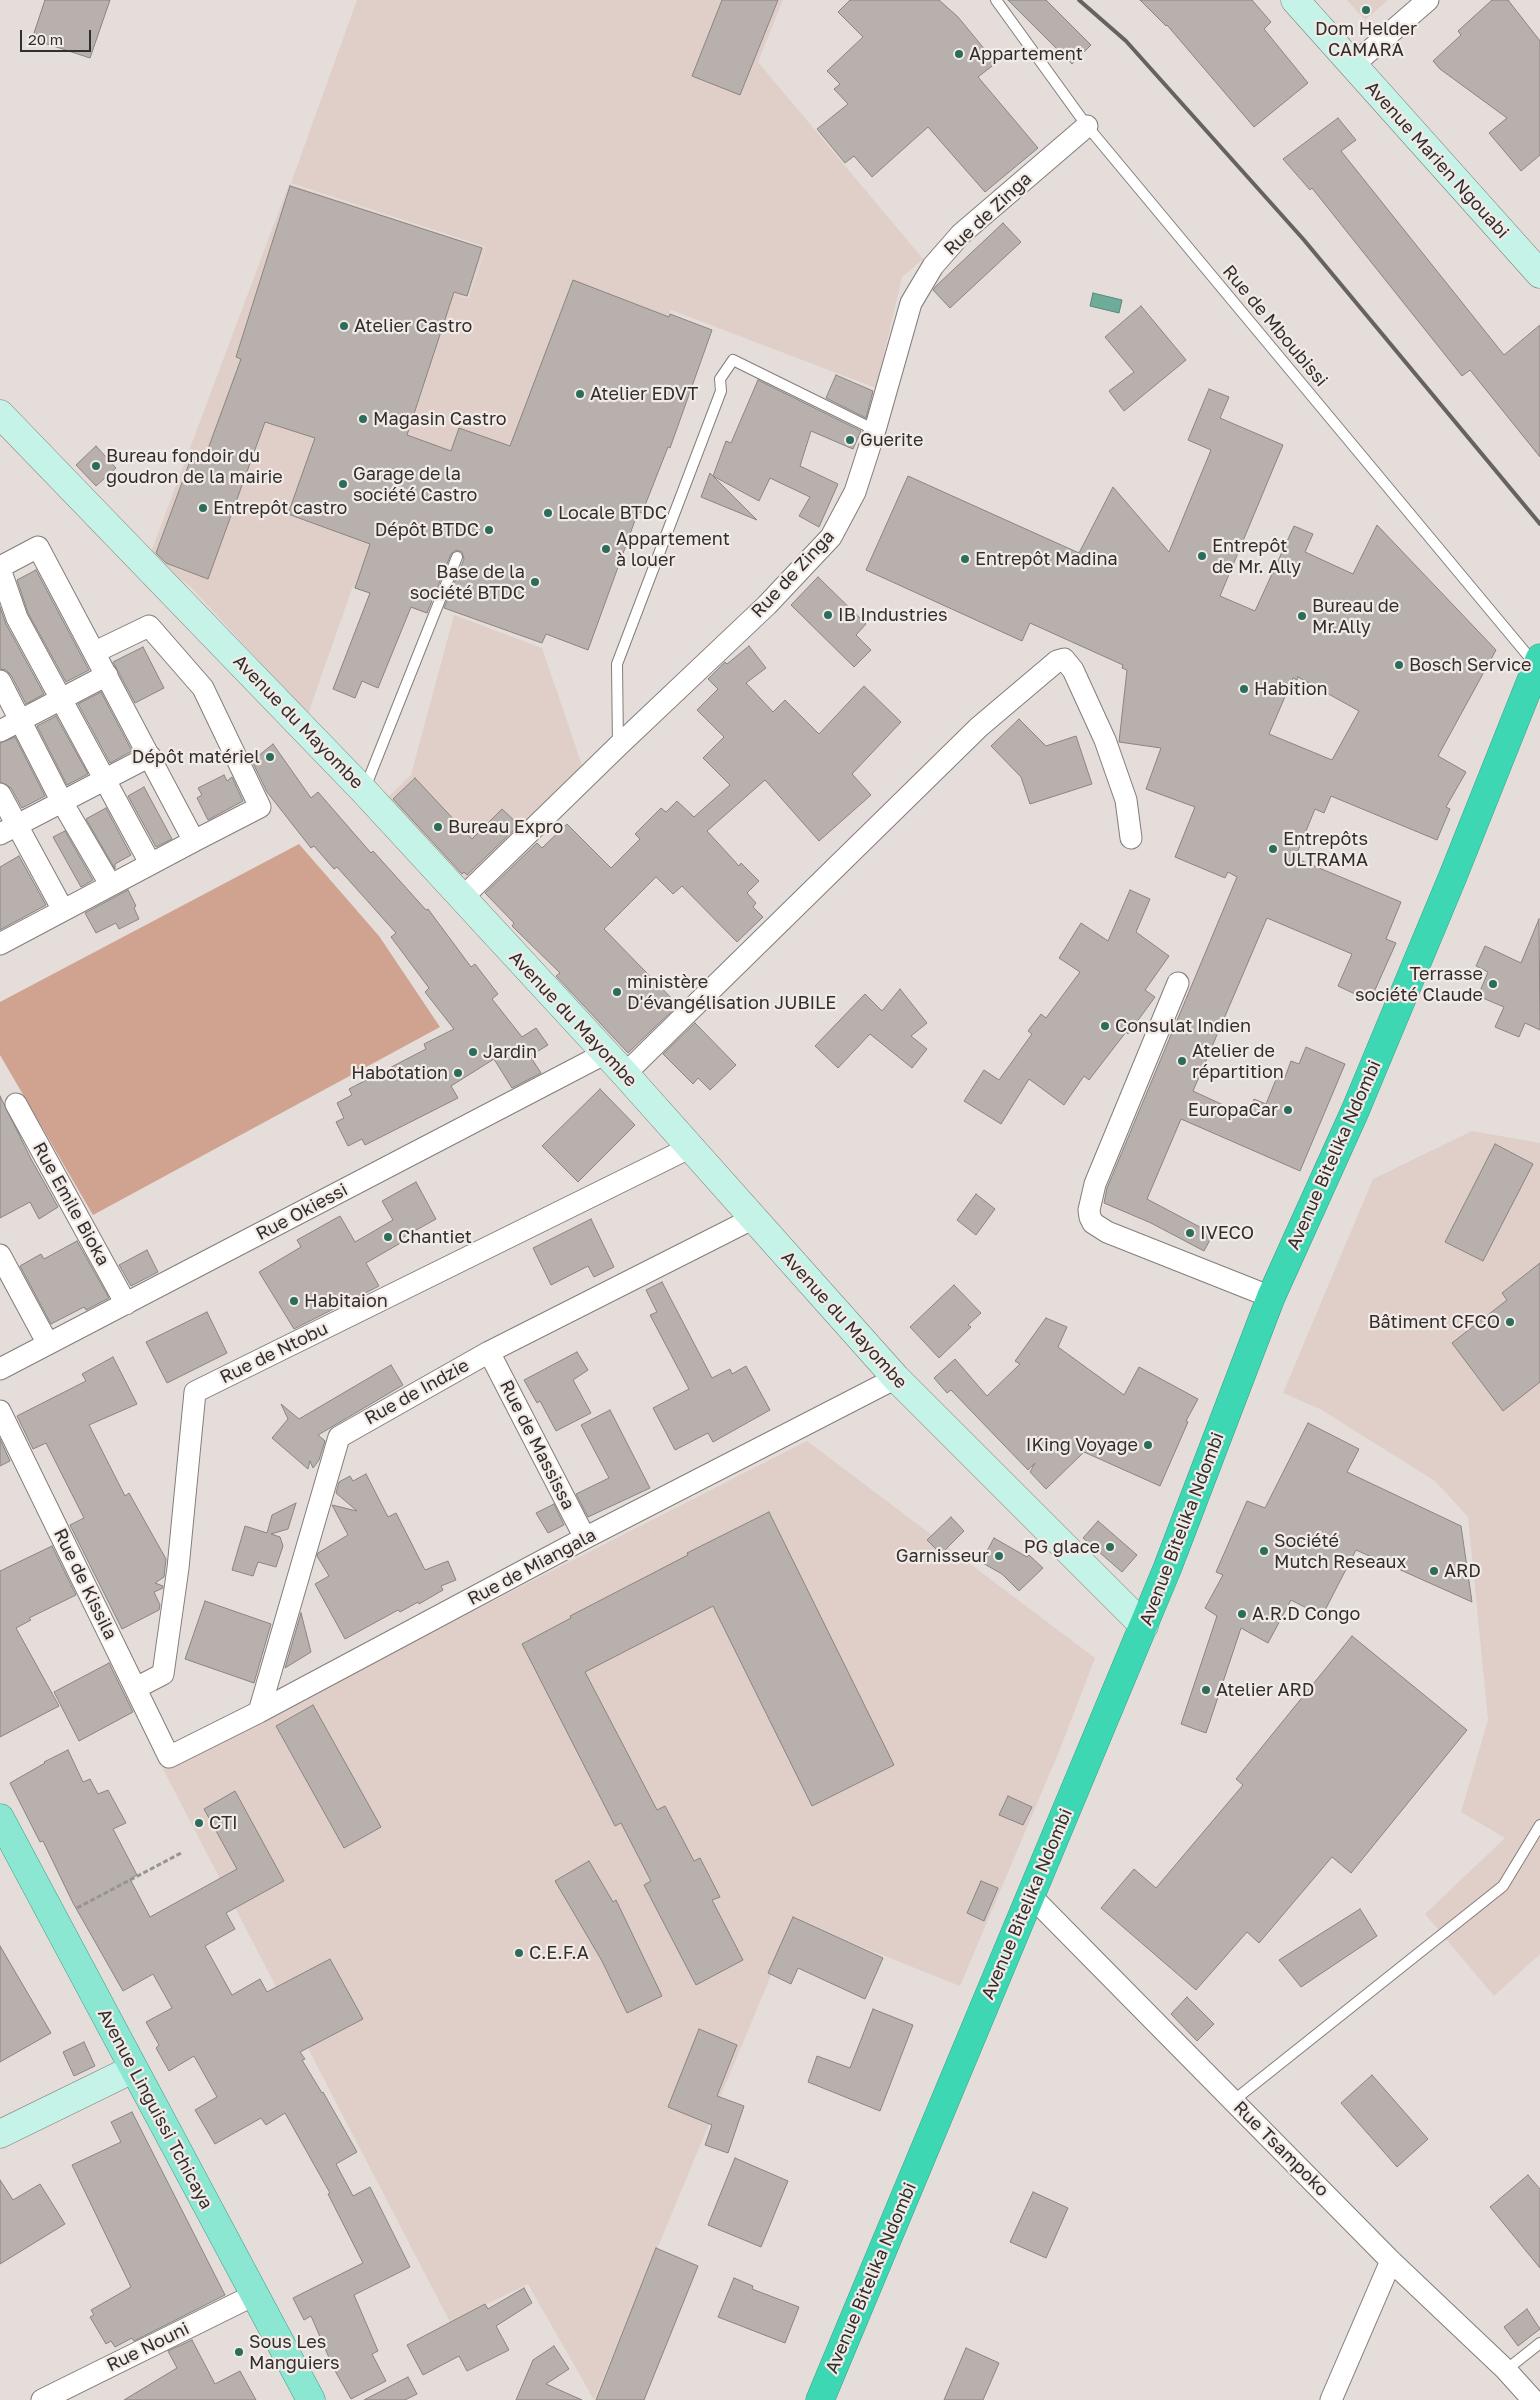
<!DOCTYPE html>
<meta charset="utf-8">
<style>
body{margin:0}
#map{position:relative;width:1540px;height:2400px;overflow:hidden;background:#e5ddd9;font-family:"Golos Text",sans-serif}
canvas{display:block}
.scale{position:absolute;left:20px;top:30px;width:71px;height:22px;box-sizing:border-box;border:2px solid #322e2d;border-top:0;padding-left:6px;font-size:15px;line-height:18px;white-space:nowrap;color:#322e2d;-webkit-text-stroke:4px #f2eae6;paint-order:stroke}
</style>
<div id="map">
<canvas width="1540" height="2400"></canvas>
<div class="scale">20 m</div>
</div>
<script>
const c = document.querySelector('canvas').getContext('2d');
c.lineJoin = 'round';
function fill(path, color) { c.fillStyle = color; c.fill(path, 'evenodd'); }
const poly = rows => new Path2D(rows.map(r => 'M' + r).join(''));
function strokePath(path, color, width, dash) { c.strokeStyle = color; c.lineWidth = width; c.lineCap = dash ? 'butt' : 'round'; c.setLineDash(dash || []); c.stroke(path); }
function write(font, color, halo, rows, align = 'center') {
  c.font = font + ' "Golos Text",sans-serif'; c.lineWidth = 4.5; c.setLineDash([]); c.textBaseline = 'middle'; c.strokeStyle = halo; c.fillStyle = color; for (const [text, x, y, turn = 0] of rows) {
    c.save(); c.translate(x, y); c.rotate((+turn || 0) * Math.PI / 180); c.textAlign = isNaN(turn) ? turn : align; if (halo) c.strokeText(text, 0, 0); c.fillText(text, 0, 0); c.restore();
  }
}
fill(poly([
 [357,0,783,0,758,62,923,259,902,277,876,388,671,310,589,510,478,468,427,614,353,588,354,583,308,714,190,586,153,561,151,552,289,184,485,248,468,297,456,295,467,298,469,297,486,247,291,183],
 [1347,0,1388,0,1365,20],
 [454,615,542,648,582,765,466,884,385,800,411,775],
 [1472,1131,1540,1143,1540,1954,1494,1996,1425,1914,1505,1838,1461,1812,1488,1720,1468,1517,1435,1481,1320,1409,1283,1393,1373,1179],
 [807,1441,1095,1658,1060,1749,960,1986,794,1920,594,2400,528,2284,450,2322,163,1769]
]), '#dfcfc8');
fill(poly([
 [299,844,379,936,440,1027,93,1215,0,1055,0,1002]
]), '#cfa38f');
const water = poly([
 [1093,293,1122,300,1119,313,1090,306,1093,293]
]);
fill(water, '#6dac99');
strokePath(water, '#5b8679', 1);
const building = poly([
 [45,0,110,0,90,58,32,39,45,0],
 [722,0,778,0,740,95,692,76,722,0],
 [850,0,939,0,958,17,996,63,978,77,1038,148,985,192,928,127,872,177,854,156,845,163,817,129,848,104,834,89,840,84,827,71,863,37,838,12,850,0],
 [1008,0,1046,0,1091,45,1072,64,1008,0],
 [1140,0,1252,0,1271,22,1264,29,1308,83,1254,127,1167,25,1166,26,1140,0],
 [1492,0,1508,0,1540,41,1540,155,1521,171,1489,133,1507,118,1440,69,1433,61,1461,35,1458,31,1492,0],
 [1338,118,1356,140,1341,151,1504,355,1540,325,1540,457,1470,370,1462,376,1312,188,1310,190,1283,159,1338,118],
 [290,186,482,248,467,296,454,292,407,435,451,451,459,428,510,446,573,280,669,317,670,314,712,330,670,448,668,447,642,513,638,512,588,650,546,634,542,643,444,608,464,559,462,552,456,550,451,554,427,613,411,607,378,688,362,681,355,698,333,689,370,593,355,588,370,544,288,514,315,438,265,422,208,579,166,563,156,553,193,453,205,457,241,359,236,357,290,186],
 [1003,223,1021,242,950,308,933,290,936,286,1003,223],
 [1141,306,1186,360,1124,411,1109,391,1134,372,1105,337,1141,306],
 [836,375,873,391,866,418,826,398,836,375],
 [758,380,861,431,853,449,811,431,800,466,838,484,819,527,799,516,810,497,770,478,759,501,713,476,757,520,701,497,710,473,713,476,726,441,731,443,758,380],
 [1209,389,1229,397,1220,418,1283,445,1220,596,1255,611,1294,526,1313,534,1305,552,1353,574,1377,525,1496,650,1438,756,1466,772,1446,807,1450,809,1437,840,1331,796,1324,813,1315,809,1295,858,1401,902,1386,939,1396,943,1370,1001,1338,986,1352,954,1267,918,1193,1091,1247,1116,1254,1099,1266,1104,1277,1077,1284,1080,1291,1061,1299,1064,1306,1047,1345,1064,1300,1171,1181,1119,1147,1199,1213,1234,1204,1251,1151,1223,1104,1203,1107,1188,1237,877,1228,872,1225,878,1175,857,1195,807,1146,789,1161,748,1119,742,1127,670,1122,668,1123,665,1030,623,1022,641,866,570,908,476,1079,553,1113,487,1169,552,1211,450,1188,440,1209,389],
 [1298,677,1359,711,1332,760,1269,734,1293,678,1297,680,1298,677],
 [96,446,116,468,96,486,76,465,96,446],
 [36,570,89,670,66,682,28,613,17,580,36,570],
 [818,577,866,624,856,635,871,650,854,667,791,605,818,577],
 [0,607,6,624,44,694,26,704,11,675,6,670,0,669,0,607],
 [749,646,766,668,746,683,773,712,785,700,819,734,864,686,901,722,852,774,871,795,819,841,765,780,707,831,739,866,741,863,759,881,747,893,756,903,753,907,763,917,737,942,682,886,673,894,656,877,604,929,678,1005,628,1053,556,976,560,973,512,926,514,923,485,893,537,843,542,848,567,824,611,868,640,839,635,834,661,808,666,812,677,801,694,817,730,785,703,758,724,737,697,710,718,689,708,679,725,662,727,664,749,646],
 [143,647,164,688,135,703,113,662,143,647],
 [101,692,132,751,110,763,78,704,101,692],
 [56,716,88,774,67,785,37,726,56,716],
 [1019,719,1046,746,1076,736,1092,784,1030,804,1021,777,991,746,1019,719],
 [15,737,45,796,22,808,11,788,0,782,0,743,15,737],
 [273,744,311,798,318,792,371,853,373,851,426,910,428,909,471,967,475,964,498,994,492,999,522,1037,536,1028,548,1045,530,1056,541,1073,512,1088,494,1059,451,1086,458,1098,365,1145,362,1139,348,1146,336,1122,344,1118,337,1103,352,1095,349,1089,426,1049,424,1044,454,1029,425,992,429,988,391,937,396,933,337,867,334,869,314,846,311,848,267,792,252,761,273,744],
 [224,775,227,781,232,777,243,801,208,820,197,798,202,795,198,788,224,775],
 [415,778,472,839,502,809,519,825,467,875,464,872,462,874,393,799,415,778],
 [144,787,172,839,156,847,128,796,144,787],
 [106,808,131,855,115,864,115,869,86,819,106,808],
 [65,831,93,880,81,887,53,837,65,831],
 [19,856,46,905,0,930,0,867,19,856],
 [128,890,136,906,134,908,139,919,119,929,116,923,96,933,85,913,128,890],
 [1130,890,1150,899,1136,932,1169,956,1145,990,1155,997,1128,1034,1126,1032,1089,1080,1084,1076,1064,1105,1029,1079,1001,1124,964,1101,984,1070,999,1080,1032,1034,1028,1031,1041,1014,1046,1018,1080,972,1059,958,1081,923,1108,941,1130,890],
 [1539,919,1540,1030,1525,1023,1519,1037,1495,1027,1504,1007,1478,996,1488,972,1476,966,1485,946,1521,963,1539,919],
 [900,989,927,1023,911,1036,927,1049,912,1068,870,1034,838,1068,815,1046,865,994,882,1011,900,989],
 [695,1023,736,1065,710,1090,698,1078,693,1084,663,1054,695,1023],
 [600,1089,635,1125,578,1182,542,1146,600,1089],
 [0,1096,31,1159,58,1207,39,1219,30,1202,0,1218,0,1096],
 [1495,1144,1533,1164,1483,1261,1445,1242,1495,1144],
 [416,1182,436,1219,402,1238,404,1241,366,1263,379,1286,294,1329,259,1272,301,1247,297,1240,340,1216,355,1242,393,1220,382,1201,416,1182],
 [976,1194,995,1209,976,1235,957,1220,976,1194],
 [591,1219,614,1267,594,1277,588,1266,551,1285,533,1248,591,1219],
 [77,1241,109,1298,86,1310,84,1307,51,1324,20,1266,41,1254,44,1259,77,1241],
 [147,1250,158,1272,131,1286,119,1265,147,1250],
 [1540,1263,1540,1382,1503,1411,1452,1343,1507,1300,1502,1293,1540,1263],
 [662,1282,712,1378,730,1369,732,1374,746,1366,770,1410,713,1442,708,1433,675,1450,653,1408,689,1389,650,1315,657,1312,646,1290,662,1282],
 [954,1285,981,1313,968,1325,971,1327,939,1358,910,1327,954,1285],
 [207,1312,227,1353,167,1383,146,1342,207,1312],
 [1046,1318,1067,1327,1058,1347,1124,1395,1139,1367,1198,1399,1186,1421,1188,1422,1160,1486,1084,1452,1046,1489,1030,1472,1035,1463,1028,1470,951,1390,947,1393,934,1378,955,1359,987,1396,1020,1364,1015,1361,1046,1318],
 [577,1352,588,1370,573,1380,591,1413,556,1431,540,1401,537,1403,524,1380,577,1352],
 [113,1357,137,1404,89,1425,125,1496,129,1493,166,1559,164,1577,155,1583,163,1586,163,1588,154,1592,160,1605,159,1610,122,1629,70,1525,84,1518,46,1443,33,1449,17,1416,86,1381,82,1374,113,1357],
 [391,1365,403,1385,318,1435,325,1441,319,1460,313,1468,310,1461,308,1469,272,1438,288,1419,281,1404,299,1419,391,1365],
 [610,1410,650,1488,588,1517,576,1494,609,1478,581,1425,610,1410],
 [1308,1423,1359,1449,1347,1472,1461,1526,1472,1602,1356,1550,1322,1616,1291,1600,1268,1643,1241,1628,1206,1733,1181,1724,1217,1616,1205,1608,1223,1575,1216,1572,1247,1501,1265,1508,1308,1423],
 [0,1439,10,1461,0,1466,0,1439],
 [366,1474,388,1517,396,1513,425,1570,448,1561,456,1580,441,1586,443,1590,419,1604,418,1602,400,1612,398,1610,345,1639,315,1584,329,1576,317,1556,318,1553,348,1535,332,1505,357,1511,336,1493,339,1482,350,1476,353,1481,366,1474],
 [296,1503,288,1529,271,1534,280,1537,283,1546,276,1567,258,1562,253,1576,232,1570,245,1526,267,1533,272,1515,296,1503],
 [554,1504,564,1525,548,1533,536,1513,554,1504],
 [769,1512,894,1765,812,1806,713,1606,585,1672,657,1810,665,1806,694,1861,700,1858,720,1897,712,1900,743,1960,696,1985,644,1885,651,1881,621,1823,615,1826,522,1644,571,1618,570,1616,688,1555,687,1553,769,1512],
 [951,1517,964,1531,941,1554,927,1540,951,1517],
 [1098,1521,1137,1555,1122,1572,1083,1538,1098,1521],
 [994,1538,1027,1557,1029,1555,1043,1568,1019,1591,1002,1574,981,1562,994,1538],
 [52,1546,76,1595,29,1618,31,1620,16,1628,59,1706,0,1737,0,1571,52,1546],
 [205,1601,271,1624,254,1683,185,1659,205,1601],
 [301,1613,311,1652,285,1668,301,1613],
 [1352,1636,1467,1730,1351,1873,1332,1857,1259,1943,1247,1932,1196,1990,1101,1908,1134,1869,1156,1888,1243,1785,1236,1779,1352,1636],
 [109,1663,133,1712,79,1741,54,1692,109,1663],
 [313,1705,381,1827,344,1848,276,1726,313,1705],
 [68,1750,83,1782,90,1779,98,1794,108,1790,126,1823,113,1829,137,1875,130,1879,150,1917,237,1869,204,1809,235,1791,284,1881,226,1913,235,1929,205,1946,232,1995,260,1979,267,1992,330,1959,363,2019,300,2052,305,2059,302,2060,322,2093,323,2092,357,2152,336,2164,353,2196,370,2187,410,2267,354,2295,378,2351,372,2354,386,2381,351,2399,334,2369,311,2316,304,2320,293,2298,363,2263,328,2194,330,2193,285,2113,266,2125,261,2118,215,2144,195,2110,217,2097,194,2056,169,2071,156,2048,159,2045,146,2022,172,2008,153,1974,123,1991,73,1903,43,1841,40,1842,10,1783,45,1763,44,1762,68,1750],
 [1008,1796,1032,1807,1023,1825,999,1815,1008,1796],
 [589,1861,613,1902,616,1900,662,1996,627,2013,602,1961,555,1881,589,1861],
 [981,1881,998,1888,984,1921,967,1913,981,1881],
 [1360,1909,1377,1936,1301,1987,1279,1960,1360,1909],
 [793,1917,883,1958,865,1999,798,1968,791,1984,768,1973,793,1917],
 [0,1946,51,2033,0,2062,0,1946],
 [1187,1997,1214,2024,1197,2041,1171,2014,1187,1997],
 [873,2009,913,2025,880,2111,808,2082,817,2056,850,2068,873,2009],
 [699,2029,737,2045,717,2096,744,2106,728,2153,705,2145,712,2125,668,2107,699,2029],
 [84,2042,95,2066,74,2076,63,2052,84,2042],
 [1372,2075,1428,2139,1397,2167,1341,2103,1372,2075],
 [132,2112,225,2295,134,2341,132,2338,115,2347,111,2341,106,2344,90,2317,94,2315,91,2310,131,2287,72,2165,121,2142,111,2122,132,2112],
 [735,2158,788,2181,761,2247,708,2225,735,2158],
 [1528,2175,1540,2189,1540,2268,1490,2207,1528,2175],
 [0,2180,13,2200,40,2184,65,2224,0,2264,0,2180],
 [1033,2192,1068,2208,1046,2258,1010,2242,1033,2192],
 [656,2248,698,2266,644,2400,596,2400,656,2248],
 [734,2278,753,2286,752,2289,799,2307,785,2343,718,2317,734,2278],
 [524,2288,532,2303,496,2326,509,2350,467,2371,459,2356,423,2375,407,2345,485,2304,488,2309,524,2288],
 [1527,2309,1540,2329,1518,2346,1504,2327,1527,2309],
 [192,2340,215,2384,240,2371,256,2400,124,2400,177,2368,168,2351,192,2340],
 [554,2346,569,2369,546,2384,582,2400,516,2400,533,2360,554,2346],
 [966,2348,999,2363,983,2400,944,2400,966,2348],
 [408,2377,417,2394,405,2400,364,2400,408,2377]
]);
fill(building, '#b8b0ad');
strokePath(building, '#8b8480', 1);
const lane = poly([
 [996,0,1087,126,1535,664],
 [618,745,617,664,721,391,720,379,733,360,875,430],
 [365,788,457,557],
 [1233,2101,1503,1886,1540,1825],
 [1506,2370,1540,2343]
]);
const street = poly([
 [1352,66,1428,0],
 [0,567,38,547,194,841,0,944],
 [0,569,17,618,150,863],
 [95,652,149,626,203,688,260,807,194,841],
 [0,681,62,802,110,884],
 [0,731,107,675],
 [0,794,63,910],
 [0,834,150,756],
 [462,898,618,746,767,605,831,537,855,492,875,430,911,303,933,266,961,234,1087,126],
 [1178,983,1095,1184,1089,1210,1090,1217,1093,1223,1107,1232,1271,1297],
 [625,1074,979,727,1057,661,1064,659,1073,670,1105,740,1126,800,1131,838],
 [16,1104,126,1304],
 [0,1255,48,1344],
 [489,1352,585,1538],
 [0,1369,604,1054],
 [0,1411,169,1757,259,1712,585,1538,896,1378],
 [136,1688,163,1674,178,1568,195,1392,689,1148],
 [259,1712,339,1437,489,1352,752,1219],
 [1030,1895,1391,2261,1506,2370,1533,2400],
 [42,2400,254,2295],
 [1331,2400,1391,2261]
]);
const secondary = poly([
 [1295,0,1540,274],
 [0,414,364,791,625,1074,896,1378,1144,1626],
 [0,2134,133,2069]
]);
const primary = poly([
 [0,1818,311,2400]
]);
const highway = poly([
 [820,2400,1167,1569,1271,1297,1355,1111,1453,876,1540,658]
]);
strokePath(lane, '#847d7a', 12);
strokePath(street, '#847d7a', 23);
strokePath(secondary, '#847d7a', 29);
strokePath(primary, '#399c84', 29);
strokePath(highway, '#399c84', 29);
strokePath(poly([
 [77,1908,183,1852]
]), '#9a9491', 3, [5, 2.5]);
strokePath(lane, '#fff', 10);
strokePath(street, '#fff', 21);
strokePath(secondary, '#c5f3e8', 28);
strokePath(primary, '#8be7d1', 28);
strokePath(highway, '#3dd7b3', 28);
strokePath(poly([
 [1079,0,1126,41,1304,240,1540,524]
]), '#676260', 4);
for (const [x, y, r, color] of [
 [1366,10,5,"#2b6c5b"],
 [959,54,5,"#2b6c5b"],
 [344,326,5,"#2b6c5b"],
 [580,394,5,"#2b6c5b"],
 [363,419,5,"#2b6c5b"],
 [850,440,5,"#2b6c5b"],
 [96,466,5,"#2b6c5b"],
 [343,484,5,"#2b6c5b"],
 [203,508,5,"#2b6c5b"],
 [548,513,5,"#2b6c5b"],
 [489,530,5,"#2b6c5b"],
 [606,549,5,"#2b6c5b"],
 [1202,556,5,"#2b6c5b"],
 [965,559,5,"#2b6c5b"],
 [535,582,5,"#2b6c5b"],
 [828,615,5,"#2b6c5b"],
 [1302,616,5,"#2b6c5b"],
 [1399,665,5,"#2b6c5b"],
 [1244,689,5,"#2b6c5b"],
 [270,757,5,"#2b6c5b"],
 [438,827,5,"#2b6c5b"],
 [1273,849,5,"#2b6c5b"],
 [1493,984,5,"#2b6c5b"],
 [617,992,5,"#2b6c5b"],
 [1105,1026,5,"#2b6c5b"],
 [473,1052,5,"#2b6c5b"],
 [1182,1061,5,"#2b6c5b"],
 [458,1073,5,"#2b6c5b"],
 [1288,1110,5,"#2b6c5b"],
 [1190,1233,5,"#2b6c5b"],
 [388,1237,5,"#2b6c5b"],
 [294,1301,5,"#2b6c5b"],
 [1510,1322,5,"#2b6c5b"],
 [1148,1445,5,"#2b6c5b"],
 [1110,1547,5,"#2b6c5b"],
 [1264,1551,5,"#2b6c5b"],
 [999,1556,5,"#2b6c5b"],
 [1434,1571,5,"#2b6c5b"],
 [1242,1614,5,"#2b6c5b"],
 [1206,1690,5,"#2b6c5b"],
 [199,1823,5,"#2b6c5b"],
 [519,1953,5,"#2b6c5b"],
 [239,2352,5,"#2b6c5b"]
]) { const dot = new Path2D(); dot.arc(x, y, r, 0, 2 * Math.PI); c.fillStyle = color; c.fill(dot); strokePath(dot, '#f2eae6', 2); }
write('18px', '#322e2d', '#f2eae6', [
 ["Dom Helder",1366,29,"center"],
 ["CAMARA",1366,50,"center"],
 ["Appartement",969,54],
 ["Atelier Castro",354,326],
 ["Atelier EDVT",590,394],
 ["Magasin Castro",373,419],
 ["Guerite",860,440],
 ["Bureau fondoir du",106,456],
 ["goudron de la mairie",106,477],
 ["Garage de la",353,474],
 ["société Castro",353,495],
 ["Entrepôt castro",213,508],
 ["Locale BTDC",558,513],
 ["Dépôt BTDC",479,530,"right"],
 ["Appartement",616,539],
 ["à louer",616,560],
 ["Entrepôt",1212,546],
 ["de Mr. Ally",1212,567],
 ["Entrepôt Madina",975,559],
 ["Base de la",525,572,"right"],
 ["société BTDC",525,593,"right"],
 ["Bureau de",1312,606],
 ["Mr.Ally",1312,627],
 ["IB Industries",838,615],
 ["Bosch Service",1409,665],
 ["Habition",1254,689],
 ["Dépôt matériel",260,757,"right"],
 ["Bureau Expro",448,827],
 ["Entrepôts",1283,839],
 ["ULTRAMA",1283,860],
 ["Terrasse",1483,974,"right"],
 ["société Claude",1483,995,"right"],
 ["ministère",627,982],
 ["D'évangélisation JUBILE",627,1003],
 ["Consulat Indien",1115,1026],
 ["Atelier de",1192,1051],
 ["répartition",1192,1072],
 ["Jardin",483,1052],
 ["Habotation",448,1073,"right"],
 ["EuropaCar",1278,1110,"right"],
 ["IVECO",1200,1233],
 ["Chantiet",398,1237],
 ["Habitaion",304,1301],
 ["Bâtiment CFCO",1500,1322,"right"],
 ["IKing Voyage",1138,1445,"right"],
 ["Société",1274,1541],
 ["Mutch Reseaux",1274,1562],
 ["PG glace",1100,1547,"right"],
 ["Garnisseur",989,1556,"right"],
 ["ARD",1444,1571],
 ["A.R.D Congo",1252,1614],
 ["Atelier ARD",1216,1690],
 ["CTI",209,1823],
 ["C.E.F.A",529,1953],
 ["Sous Les",249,2342],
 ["Manguiers",249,2363]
], 'left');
write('18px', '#322e2d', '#f2eae6', [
 ["Avenue Marien Ngouabi",1437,160,48],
 ["Rue de Zinga",988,214,-43],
 ["Rue de Mboubissi",1275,326,50],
 ["Rue de Zinga",793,574,-47],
 ["Avenue du Mayombe",298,722,46],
 ["Avenue du Mayombe",573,1019,47],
 ["Avenue Bitelika Ndombi",1334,1155,-66],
 ["Rue Emile Bioka",71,1204,61],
 ["Rue Okiessi",302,1212,-28],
 ["Avenue du Mayombe",844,1320,48],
 ["Rue de Ntobu",274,1353,-26],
 ["Rue de Indzie",417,1392,-29],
 ["Rue de Massissa",537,1445,63],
 ["Avenue Bitelika Ndombi",1182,1529,-69],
 ["Rue de Miangala",532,1567,-28],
 ["Rue de Kissila",85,1584,64],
 ["Avenue Bitelika Ndombi",1027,1904,-67],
 ["Avenue Linguissi Tchicaya",155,2109,62],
 ["Rue Tsampoko",1281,2149,45],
 ["Avenue Bitelika Ndombi",871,2278,-67],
 ["Rue Nouni",148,2347,-26]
]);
</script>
